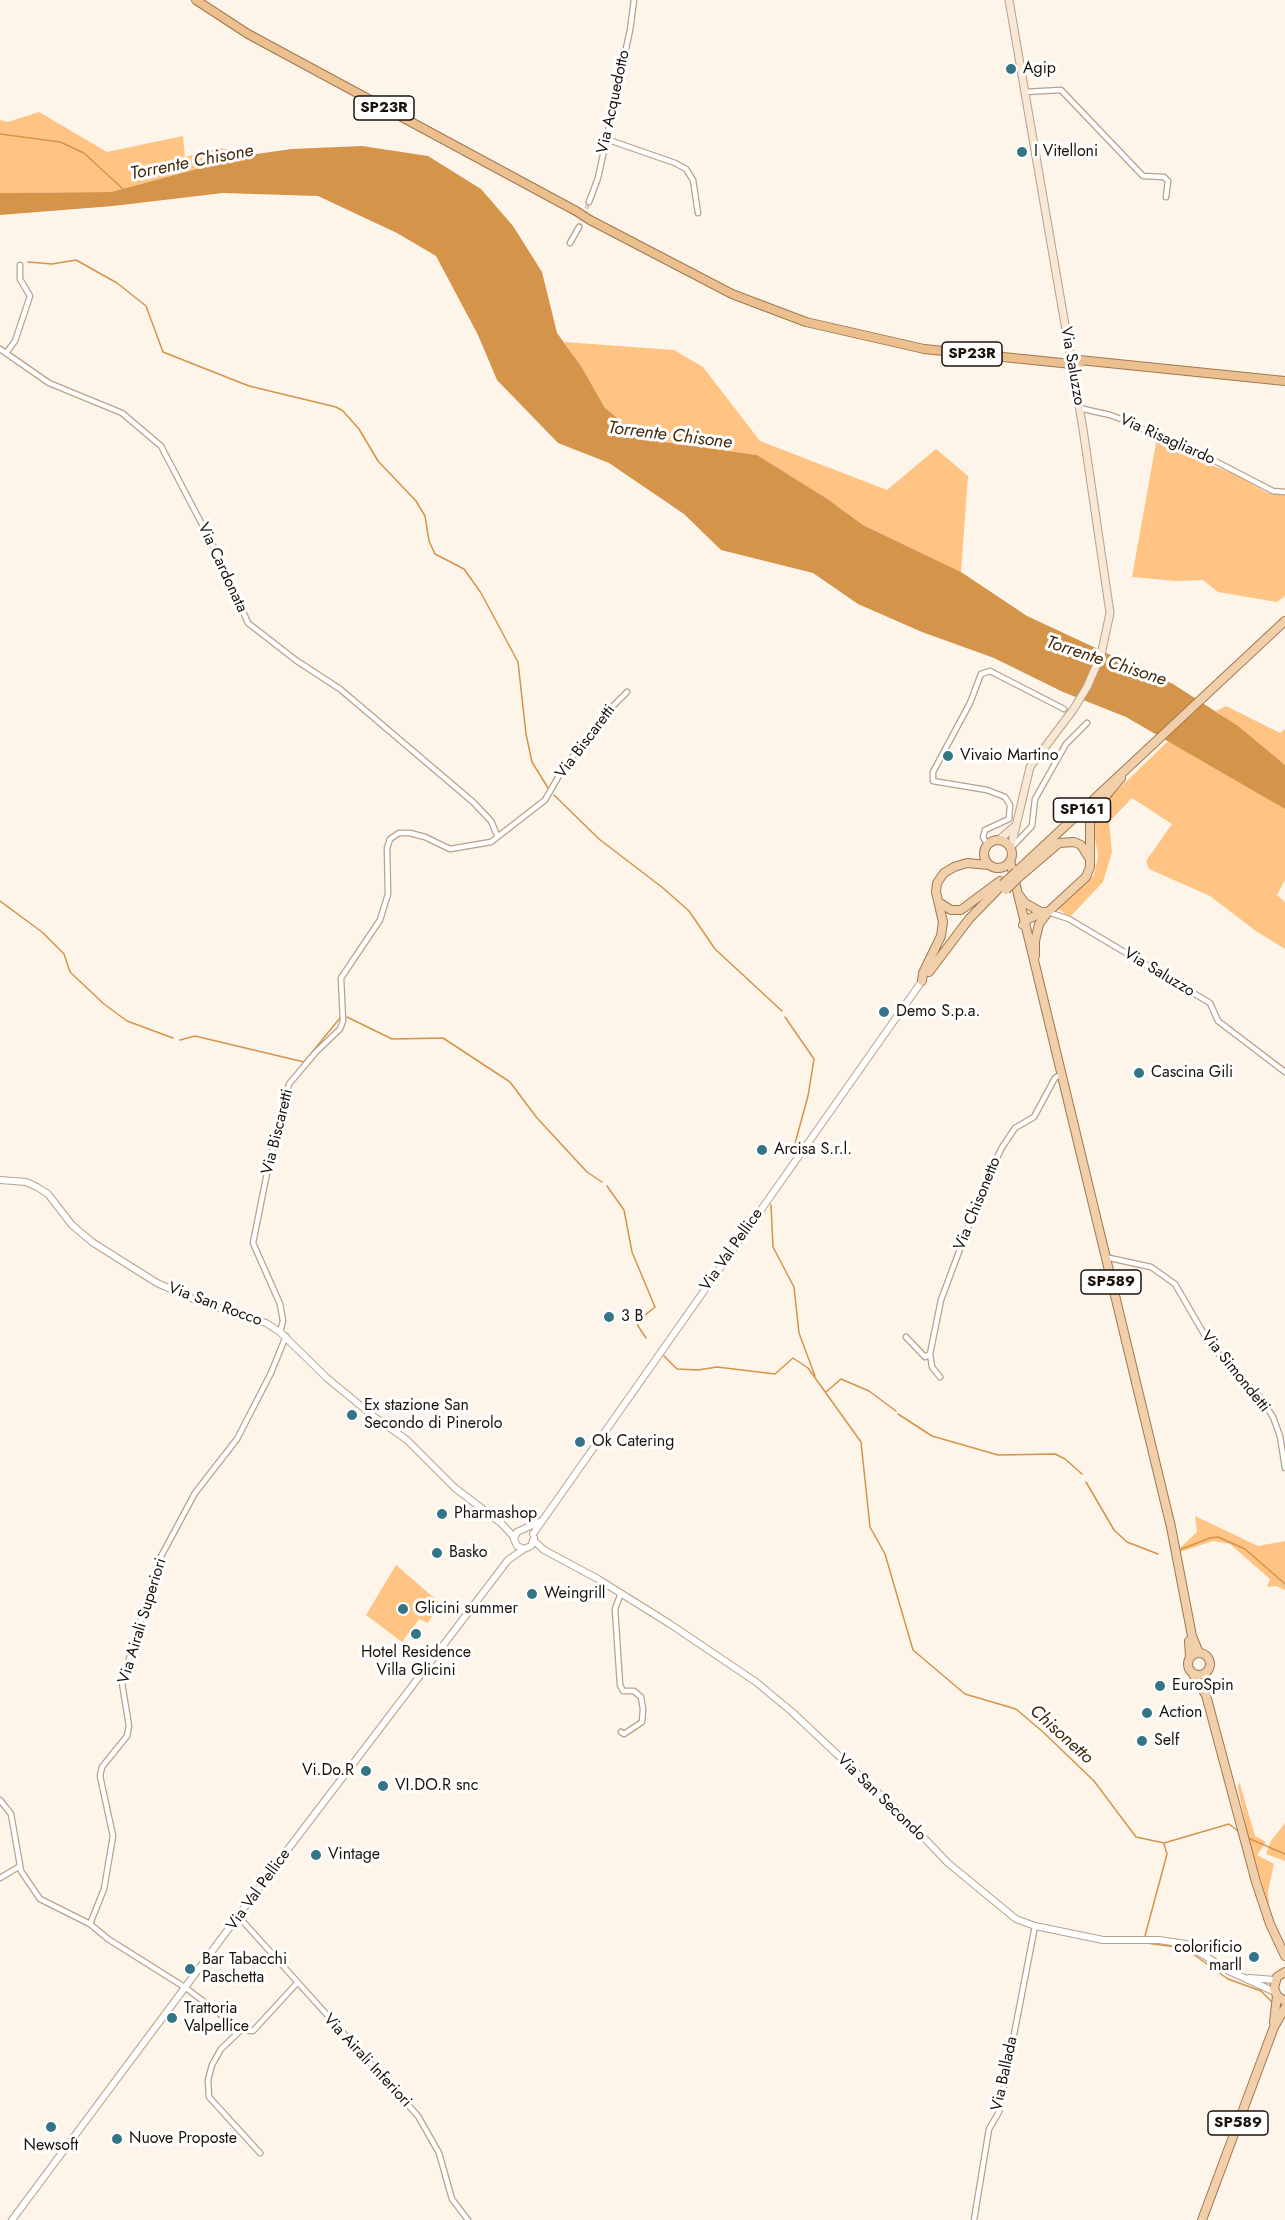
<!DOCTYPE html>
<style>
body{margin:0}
canvas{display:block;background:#fdf4ea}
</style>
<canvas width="1285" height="2220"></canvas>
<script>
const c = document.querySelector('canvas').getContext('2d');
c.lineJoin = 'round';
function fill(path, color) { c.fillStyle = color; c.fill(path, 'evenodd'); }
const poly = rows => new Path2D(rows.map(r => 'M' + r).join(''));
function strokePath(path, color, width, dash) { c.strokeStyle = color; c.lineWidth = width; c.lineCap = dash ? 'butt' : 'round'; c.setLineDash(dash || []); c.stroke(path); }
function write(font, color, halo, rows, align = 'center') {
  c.font = font + ' Jost,sans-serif'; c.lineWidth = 6; c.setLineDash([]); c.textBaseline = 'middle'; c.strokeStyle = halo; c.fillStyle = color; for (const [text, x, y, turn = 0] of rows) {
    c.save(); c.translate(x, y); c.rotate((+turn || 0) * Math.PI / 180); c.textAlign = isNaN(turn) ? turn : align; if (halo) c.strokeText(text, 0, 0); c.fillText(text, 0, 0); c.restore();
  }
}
fill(poly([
 [39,112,107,152,183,136,185,157,221,148,249,155,111,192,0,193,0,120,8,122],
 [564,342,674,350,703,367,760,441,887,490,936,449,968,476,961,572,863,525,826,498,757,455,643,439,605,408,581,366],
 [1156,443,1234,474,1268,493,1285,494,1285,596,1277,602,1218,592,1203,580,1176,581,1132,577],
 [1226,706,1280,733,1285,729,1285,765,1216,711],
 [1168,741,1231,775,1285,809,1285,880,1277,895,1285,902,1285,949,1256,931,1210,896,1149,869,1146,861,1172,824,1132,798,1109,822,1112,852,1103,882,1070,917,1058,909,1094,875,1098,856,1093,825,1101,806],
 [1195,1516,1258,1546,1285,1541,1285,1590,1276,1586,1267,1587,1270,1579,1230,1544,1213,1541,1180,1552,1181,1547,1197,1532],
 [396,1565,440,1603,428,1623,419,1619,402,1642,366,1615],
 [1239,1781,1255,1836,1266,1842,1257,1855,1274,1864,1268,1891,1269,1907,1249,1841,1238,1788],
 [1285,1823,1285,1861,1266,1854,1271,1841]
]), '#ffc483');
fill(poly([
 [362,146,428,156,481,189,513,226,542,272,557,333,581,366,605,408,643,439,757,455,826,498,863,525,961,572,1027,616,1173,684,1238,726,1285,765,1285,809,1126,717,1063,692,994,658,922,632,858,604,813,573,721,550,684,514,609,463,558,443,497,380,478,335,436,256,397,233,318,196,223,193,113,206,0,215,0,193,111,192,249,155,292,149]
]), '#d4944a');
strokePath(poly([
 [0,134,60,142,84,153,123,189],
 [28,262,52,264,76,260,117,283,146,306,163,352,249,386,336,407,343,411,359,429,378,461,416,501,425,516,429,541,435,554,464,569,481,593,518,662,526,734,532,762,548,788],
 [554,795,599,839,663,888,689,911,715,949,782,1011],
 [0,901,42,932,64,954,70,972,104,1004,127,1021,173,1038],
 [347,1017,392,1039,443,1038,510,1082,537,1118,587,1172,602,1182],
 [785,1017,814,1059,808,1096,794,1147],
 [180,1040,195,1036,304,1062,340,1018],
 [607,1186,624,1210,632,1252,655,1307,638,1321,638,1326,646,1338],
 [771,1205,773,1247,794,1287,799,1333,815,1376],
 [664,1356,677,1369,698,1370,717,1367,775,1374,793,1358,808,1368,861,1442,870,1527,885,1554,913,1650,965,1694,1016,1709,1043,1732,1094,1781,1136,1837,1164,1843,1229,1824,1238,1831],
 [826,1392,841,1379,869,1391,896,1411],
 [898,1414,932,1436,998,1455,1055,1454,1065,1459,1082,1474],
 [1086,1482,1114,1530,1127,1542,1158,1554],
 [1179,1550,1210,1538,1218,1537,1245,1549,1285,1584],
 [1248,1838,1285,1854],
 [1145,1936,1167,1854,1164,1844],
 [1146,1943,1176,1947,1190,1952,1228,1979,1261,1991,1272,2002]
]), '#d4944a', 1.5);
strokePath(poly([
 [579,227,589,202]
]), '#dbd2c9', 4.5, [4.5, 2]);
const minor = poly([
 [1024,92,1061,90,1143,176,1164,177,1168,181,1166,197],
 [606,139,675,163,686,169,693,180,698,213],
 [589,202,598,178,630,30,634,0],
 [570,243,579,227],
 [0,349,49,383,122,413,161,446,218,555,248,623,297,661,340,689,473,802,491,821,497,835],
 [6,353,15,341,30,296,20,279,20,265],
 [1079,408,1110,415,1137,425,1158,440,1215,461,1273,491,1285,492],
 [987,844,983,837,985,830,1009,819,1010,805,1005,797,987,790,933,781,933,772,970,703,981,674,990,671,1064,709],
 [1013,846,1032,826,1035,799,1066,744,1087,723],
 [1048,912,1069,919,1210,1003,1218,1021,1285,1072],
 [1105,1257,1151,1267,1175,1284,1211,1346,1259,1396,1273,1417,1280,1436,1285,1468],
 [280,1332,283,1321,280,1304,253,1243,267,1173,289,1084,316,1052,340,1029,343,1021,341,978,380,920,388,894,387,848,390,839,399,833,410,833,425,837,450,849,491,842,545,800,560,774,601,718,627,692],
 [906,1337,925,1357,930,1354],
 [940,1377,932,1367,930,1354,941,1300,976,1206,1001,1149,1015,1128,1034,1117,1055,1078,1061,1074],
 [621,1593,615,1609,620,1685,623,1691,634,1691,641,1697,643,1709,642,1722,624,1734,621,1732],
 [0,1800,11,1814,21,1871,40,1899,90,1924,108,1939,186,1988,241,2030,221,2049,212,2065,208,2080,209,2097,260,2153],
 [0,1878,20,1866],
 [239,1917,418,2116,439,2153,452,2199,468,2220],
 [90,1924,104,1889,113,1836,100,1776,102,1767,127,1736,129,1726,122,1683,158,1562,195,1493,237,1439,271,1373,286,1336],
 [241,2030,253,2031,297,1983],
 [974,2220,989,2129,999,2112,1035,1926]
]);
const tertiary = poly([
 [0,1180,26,1182,37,1187,48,1194,72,1225,92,1242,157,1283,198,1301,266,1323,280,1332,327,1378,373,1416,407,1440,455,1488,501,1523,514,1537],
 [533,1534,922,981],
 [534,1538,531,1546,524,1549,517,1546,514,1539,517,1532,539,1522],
 [534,1541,544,1550,598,1579,670,1624,756,1682,791,1711,906,1819,948,1863,1016,1919,1035,1926,1103,1940,1159,1940,1186,1944,1229,1971,1275,1992],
 [1249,1978,1275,1980],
 [12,2220,279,1861,508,1560,524,1549]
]);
const secondary = poly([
 [1009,0,1083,429,1110,613,1101,655,1087,687,1073,710,1030,767,1011,847],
 [999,840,1014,827]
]);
const primary = poly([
 '984 854a14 14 0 1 1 28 0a14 14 0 1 1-28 0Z',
 [1010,861,1171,1527,1192,1636,1199,1653],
 [1016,872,1285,621],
 [1018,878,1059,843,1074,842,1081,845,1089,858],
 [1019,895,1025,903,1041,912],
 [940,903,951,910,961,910,1000,881],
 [1023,925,1028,919,1044,912],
 [1035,956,1035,941,1039,924,1048,912,1086,877,1090,867,1090,820,1093,811,1121,778],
 [929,972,969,919,1003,884],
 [922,981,923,973,941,936,943,922,936,892,937,883,944,873,954,867,967,863,989,865],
 [1189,1641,1190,1657],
 '1188 1664a11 11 0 1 1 22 0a11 11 0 1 1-22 0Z',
 [1193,1674,1206,1695,1256,1882,1270,1924,1285,1956],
 [1285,1972,1277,1977,1274,1988,1277,1996,1285,2001],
 [1274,2022,1277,1996],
 [1202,2220,1274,2027,1285,2008]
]);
const trunk = poly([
 [196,0,248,34,576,211],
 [590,220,732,294,806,322,924,349,1062,363],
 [1079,360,1285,381]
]);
strokePath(minor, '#b8a28c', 7);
strokePath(tertiary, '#b8a28c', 8);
strokePath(secondary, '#b8a28c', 9);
strokePath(primary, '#a0784f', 10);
strokePath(trunk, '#a0784f', 10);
strokePath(minor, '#fff', 4.5);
strokePath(tertiary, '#fff', 6);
strokePath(secondary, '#f8e7d5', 7);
strokePath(primary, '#f1cfab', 8);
strokePath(trunk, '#ecbf8f', 8);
const primaryBridge = poly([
 [1003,884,1016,872],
 [1006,890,1018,878]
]);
const trunkBridge = poly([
 [576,211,590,220],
 [1062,363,1080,365]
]);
strokePath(primaryBridge, '#a0784f', 10, []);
strokePath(trunkBridge, '#a0784f', 10, []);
strokePath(primaryBridge, '#f1cfab', 8);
strokePath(trunkBridge, '#ecbf8f', 8);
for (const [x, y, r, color] of [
 [1011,69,6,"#337587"],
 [1022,152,6,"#337587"],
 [948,756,6,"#337587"],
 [884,1012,6,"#337587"],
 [1139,1073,6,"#337587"],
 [762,1150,6,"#337587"],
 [609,1317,6,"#337587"],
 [352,1415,6,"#337587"],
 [580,1442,6,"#337587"],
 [442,1514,6,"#337587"],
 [437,1553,6,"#337587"],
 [532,1594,6,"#337587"],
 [403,1609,6,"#337587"],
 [416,1634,6,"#337587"],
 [1160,1686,6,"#337587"],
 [1147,1713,6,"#337587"],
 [1142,1741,6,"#337587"],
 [366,1771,6,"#337587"],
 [383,1786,6,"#337587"],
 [316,1855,6,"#337587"],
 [1254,1957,6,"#337587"],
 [190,1969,6,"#337587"],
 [172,2018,6,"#337587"],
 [51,2127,6,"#337587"],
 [117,2139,6,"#337587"]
]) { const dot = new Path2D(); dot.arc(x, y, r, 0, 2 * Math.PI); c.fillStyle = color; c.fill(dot); strokePath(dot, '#fff', 2); }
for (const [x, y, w] of [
 [384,108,60],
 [972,354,60],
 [1082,810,57],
 [1111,1282,60],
 [1238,2123,60]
]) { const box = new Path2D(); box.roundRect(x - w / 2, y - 12, w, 24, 4.5); c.fillStyle = '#fff'; c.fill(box); strokePath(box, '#1b130b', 1.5); }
write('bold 15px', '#1b130b', null, [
 ["SP23R",384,108],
 ["SP23R",972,354],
 ["SP161",1082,810],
 ["SP589",1111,1282],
 ["SP589",1238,2123]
]);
write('16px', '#1b130b', '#fff', [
 ["Agip",1023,69],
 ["I Vitelloni",1034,152],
 ["Vivaio Martino",960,756],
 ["Demo S.p.a.",896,1012],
 ["Cascina Gili",1151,1073],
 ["Arcisa S.r.l.",774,1150],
 ["3 B",621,1317],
 ["Ex stazione San",364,1406],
 ["Secondo di Pinerolo",364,1424],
 ["Ok Catering",592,1442],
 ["Pharmashop",454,1514],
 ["Basko",449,1553],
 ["Weingrill",544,1594],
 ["Glicini summer",415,1609],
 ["Hotel Residence",416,1653,"center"],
 ["Villa Glicini",416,1671,"center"],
 ["EuroSpin",1172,1686],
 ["Action",1159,1713],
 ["Self",1154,1741],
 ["Vi.Do.R",354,1771,"right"],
 ["VI.DO.R snc",395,1786],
 ["Vintage",328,1855],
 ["colorificio",1242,1948,"right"],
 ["marll",1242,1966,"right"],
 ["Bar Tabacchi",202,1960],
 ["Paschetta",202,1978],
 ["Trattoria",184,2009],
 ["Valpellice",184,2027],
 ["Nuove Proposte",129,2139],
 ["Newsoft",51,2146,"center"]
], 'left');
write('16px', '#1b130b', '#fff', [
 ["Via Acquedotto",614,102,-78],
 ["Via Saluzzo",1072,366,80],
 ["Via Risagliardo",1167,440,24],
 ["Via Cardonata",222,568,65],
 ["Via Biscaretti",586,742,-53],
 ["Via Saluzzo",1159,973,31],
 ["Via Biscaretti",278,1132,-76],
 ["Via Chisonetto",978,1204,-68],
 ["Via Val Pellice",732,1250,-55],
 ["Via San Rocco",215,1305,20],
 ["Via Simondetti",1235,1372,51],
 ["Via Airali Superiori",143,1621,-73],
 ["Via San Secondo",881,1798,44],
 ["Via Val Pellice",259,1890,-54],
 ["Via Airali Inferiori",367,2061,47],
 ["Via Ballada",1005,2074,-78]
]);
write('italic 18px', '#442a0a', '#fff', [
 ["Torrente Chisone",192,163,-11],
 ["Torrente Chisone",670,436,7],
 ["Torrente Chisone",1106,662,18],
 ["Chisonetto",1061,1735,42]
]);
</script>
